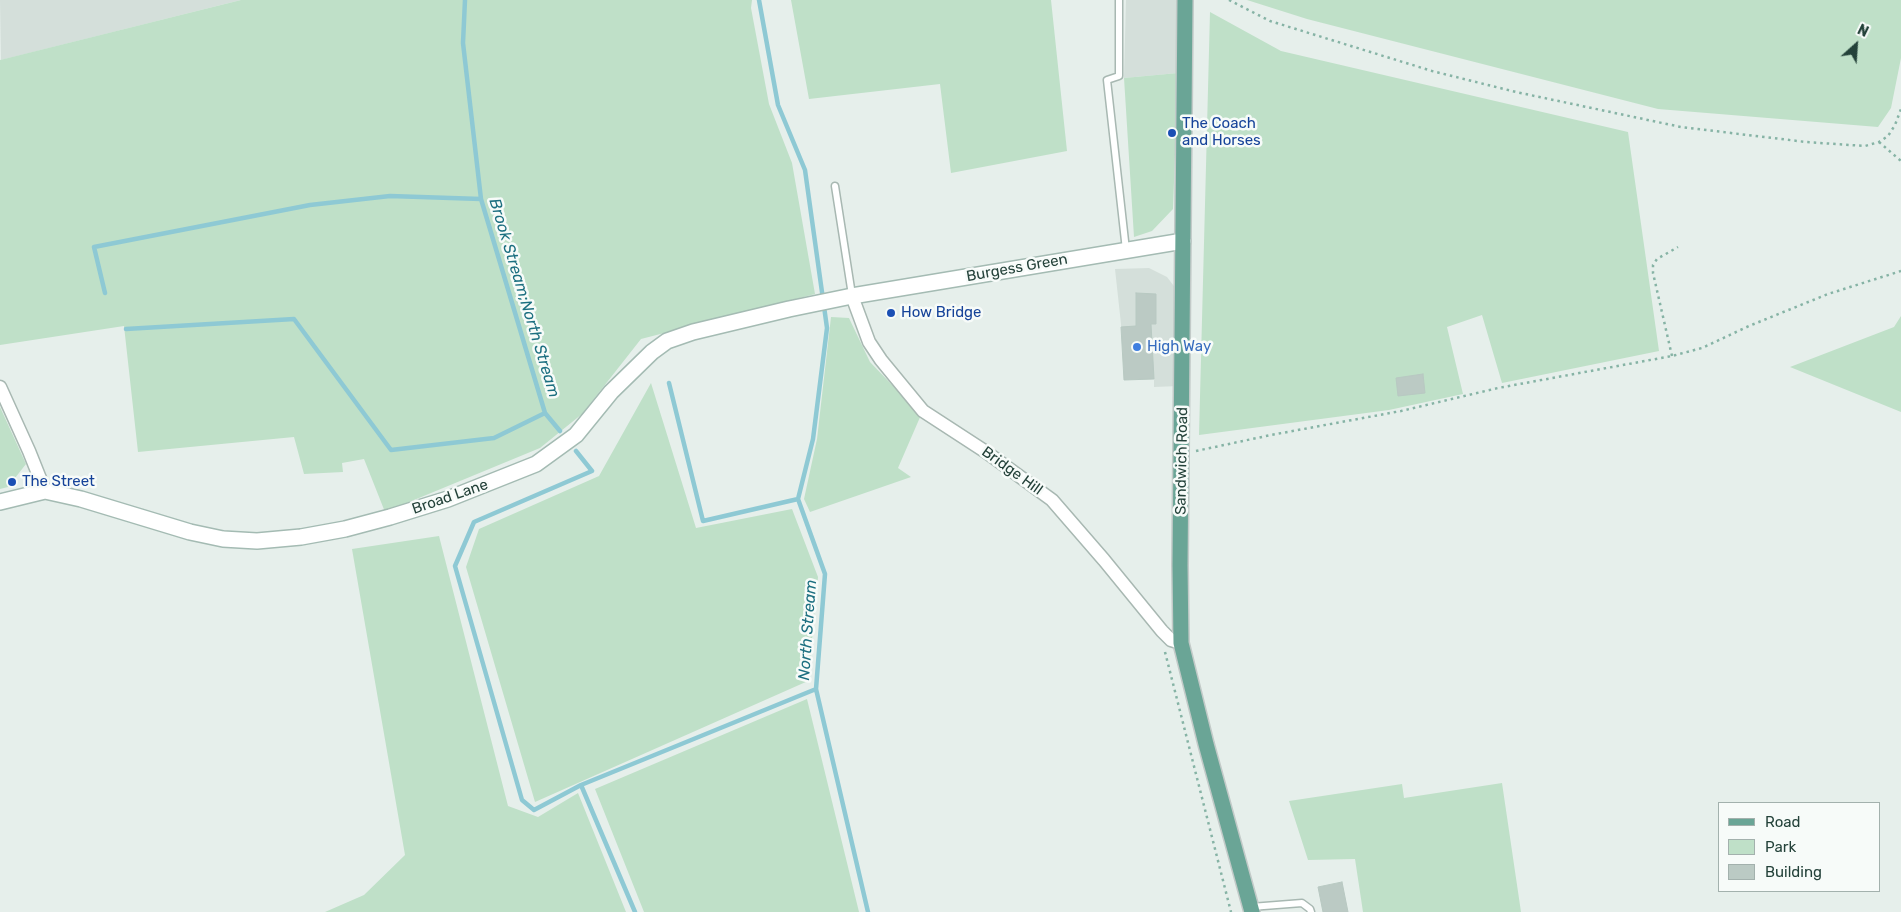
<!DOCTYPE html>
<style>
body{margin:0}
#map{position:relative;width:1901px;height:912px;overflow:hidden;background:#e6efeb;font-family:Rubik,sans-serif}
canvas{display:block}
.legend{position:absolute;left:1718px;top:802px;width:162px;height:90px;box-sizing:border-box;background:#f7fbf9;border:1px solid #a3b1ad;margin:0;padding:6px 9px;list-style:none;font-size:15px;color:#24423a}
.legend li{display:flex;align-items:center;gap:10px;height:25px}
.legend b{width:25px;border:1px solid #a3b1ad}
.north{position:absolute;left:1831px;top:20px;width:50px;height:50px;-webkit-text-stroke:4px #f7fbf9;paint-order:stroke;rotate:26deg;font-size:14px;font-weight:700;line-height:20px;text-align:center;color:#24423a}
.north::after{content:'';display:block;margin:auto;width:18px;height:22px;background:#24423a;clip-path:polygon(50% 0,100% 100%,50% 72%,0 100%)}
</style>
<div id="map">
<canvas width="1901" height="912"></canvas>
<ul class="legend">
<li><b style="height:6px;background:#6aa596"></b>Road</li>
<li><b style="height:14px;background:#bfe0c8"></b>Park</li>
<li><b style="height:14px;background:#bbcac4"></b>Building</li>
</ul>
<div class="north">N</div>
</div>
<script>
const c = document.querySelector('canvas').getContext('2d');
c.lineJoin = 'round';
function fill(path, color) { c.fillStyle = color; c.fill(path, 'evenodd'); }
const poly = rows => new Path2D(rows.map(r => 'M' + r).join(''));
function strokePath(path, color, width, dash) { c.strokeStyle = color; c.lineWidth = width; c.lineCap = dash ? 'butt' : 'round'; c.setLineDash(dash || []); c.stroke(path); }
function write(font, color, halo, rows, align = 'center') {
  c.font = font + ' Rubik,sans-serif'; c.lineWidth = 5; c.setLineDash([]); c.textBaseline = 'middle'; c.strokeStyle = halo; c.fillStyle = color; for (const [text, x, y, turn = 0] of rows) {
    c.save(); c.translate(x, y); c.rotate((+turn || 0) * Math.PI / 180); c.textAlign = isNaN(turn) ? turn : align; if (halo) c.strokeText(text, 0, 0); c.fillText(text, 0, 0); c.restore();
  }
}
fill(poly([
 [0,0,241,0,1,60],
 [1126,0,1179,0,1178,73,1124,78],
 [1149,268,1167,277,1180,294,1179,386,1154,387,1154,379,1124,380,1121,324,1115,269]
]), '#d4dfda');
fill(poly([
 [241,0,752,0,751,8,769,104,792,163,815,294,641,339,582,414,540,448,385,512,364,459,342,463,343,472,304,474,294,437,138,452,124,326,0,345,0,60],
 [791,0,1051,0,1067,151,951,173,940,84,809,99],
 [1247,0,1901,0,1901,58,1891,108,1878,127,1658,109,1307,19],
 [1210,12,1281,51,1628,132,1659,351,1502,383,1482,315,1447,327,1463,394,1389,410,1199,435],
 [1178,73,1173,209,1152,231,1134,237,1124,78],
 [1901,316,1901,412,1790,367,1894,327],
 [831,317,849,318,870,362,921,415,898,468,911,477,810,512,804,499,817,439],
 [651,383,696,528,792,509,818,577,808,681,535,802,466,567,479,529,599,476],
 [0,407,26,464,8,487,0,489],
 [439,536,508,806,538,817,578,793,626,912,325,912,364,895,405,855,352,549],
 [807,699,859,912,644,912,595,789],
 [1502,783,1521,912,1363,912,1355,859,1308,860,1289,801,1402,784,1404,798]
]), '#bfe0c8');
strokePath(poly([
 [759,0,778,105,805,170,827,328,813,439,798,499],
 [105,293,94,247,310,205,390,196,481,199],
 [126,329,294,319,391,450,494,438,545,413,481,199,463,43,465,0],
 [669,383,703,521,798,499],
 [545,413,560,431],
 [576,451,592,471,474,522,455,566,522,800,534,810,581,785],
 [798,499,825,574,816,689,868,912],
 [635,912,581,785,816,689]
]), '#8ec9d4', 4.5);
const building = poly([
 [1136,293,1156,294,1156,324,1151,324,1154,379,1124,380,1121,327,1136,326,1136,293],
 [1423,374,1425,393,1398,396,1396,378,1423,374],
 [1342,882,1348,912,1323,912,1318,887,1342,882]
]);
fill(building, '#bbcac4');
strokePath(building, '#b8c9c2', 1);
const lane = poly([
 [1119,0,1119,76,1107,80,1126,250],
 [835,186,852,295],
 [1251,907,1302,903,1310,909,1311,912]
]);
const street = poly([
 [852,296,869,342,881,360,923,411,986,452,1052,500,1104,560,1162,631,1171,640,1181,643],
 [0,387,29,451,45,491]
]);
const secondary = poly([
 [0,502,45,491,81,499,190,532,223,539,257,541,301,537,345,529,390,517,448,499,536,464,576,435,611,392,652,352,667,341,693,332,789,309,852,296,1183,241]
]);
const primary = poly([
 [1185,0,1180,565,1181,643,1206,744,1252,912]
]);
strokePath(lane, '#a8b8b2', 9);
strokePath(street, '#a8b8b2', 15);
strokePath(secondary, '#a4bbb3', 18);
strokePath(primary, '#c2cac8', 18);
strokePath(poly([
 [1229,0,1270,21,1432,71,1516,92,1681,127,1806,142,1865,146,1879,142,1888,136,1895,125,1901,109],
 [1879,142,1901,161],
 [1672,356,1653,273,1653,265,1657,259,1678,247],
 [1196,451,1271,435,1401,411,1498,388,1672,356,1702,348,1749,326,1828,294,1901,271],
 [1165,652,1231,912]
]), '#86b3a5', 2.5, [2.5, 4]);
strokePath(lane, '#fff', 6);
strokePath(street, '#fff', 12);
strokePath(secondary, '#fff', 15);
strokePath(primary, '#6aa596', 15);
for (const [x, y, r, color] of [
 [1172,133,5,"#1a4fb4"],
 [891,313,5,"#1a4fb4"],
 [1137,347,5,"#3f7fe0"],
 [12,482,5,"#1a4fb4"]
]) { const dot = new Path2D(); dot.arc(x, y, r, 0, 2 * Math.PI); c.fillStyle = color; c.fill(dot); strokePath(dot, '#f7fbf9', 2); }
write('15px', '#164399', '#f7fbf9', [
 ["The Coach",1182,124],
 ["and Horses",1182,141],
 ["How Bridge",901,313],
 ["The Street",22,482]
], 'left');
write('15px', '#24423a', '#f7fbf9', [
 ["Burgess Green",1017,268,-10],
 ["Sandwich Road",1182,461,-89],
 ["Bridge Hill",1012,471,36],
 ["Broad Lane",450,497,-19]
]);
write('15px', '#366cbe', '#f7fbf9', [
 ["High Way",1147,347]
], 'left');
write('italic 16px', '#1c6f80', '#f7fbf9', [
 ["Brook Stream;North Stream",524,298,73],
 ["North Stream",808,630,-86]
]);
</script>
